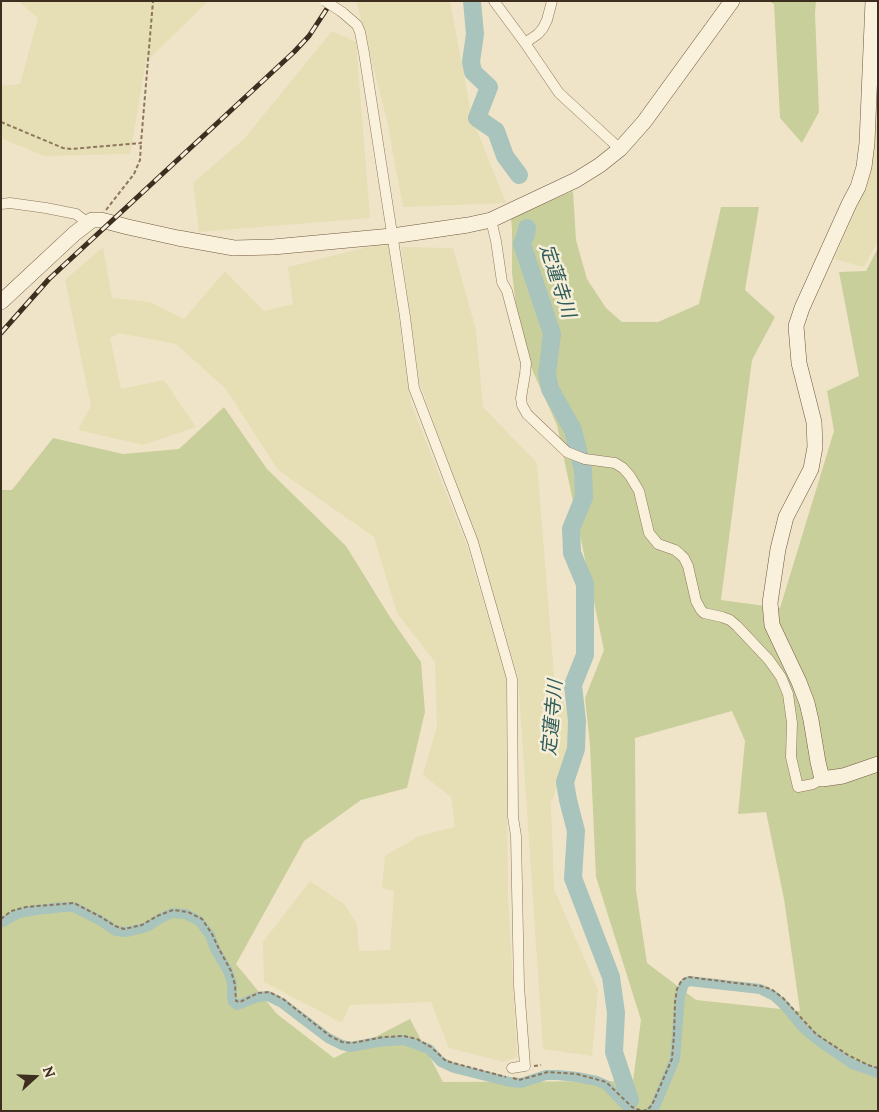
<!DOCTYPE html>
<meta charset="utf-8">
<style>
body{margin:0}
#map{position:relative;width:879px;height:1112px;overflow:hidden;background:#f0e4c8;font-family:Lora,serif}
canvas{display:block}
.frame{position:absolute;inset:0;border:2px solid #3d2e20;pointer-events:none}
.north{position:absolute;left:10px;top:1052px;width:50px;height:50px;-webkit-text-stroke:4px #f7eed8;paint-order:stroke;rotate:70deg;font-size:14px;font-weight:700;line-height:20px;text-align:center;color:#3d2e20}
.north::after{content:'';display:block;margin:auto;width:18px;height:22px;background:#3d2e20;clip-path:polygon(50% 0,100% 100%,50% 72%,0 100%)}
</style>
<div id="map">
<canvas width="879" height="1112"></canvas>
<div class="frame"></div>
<div class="north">N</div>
</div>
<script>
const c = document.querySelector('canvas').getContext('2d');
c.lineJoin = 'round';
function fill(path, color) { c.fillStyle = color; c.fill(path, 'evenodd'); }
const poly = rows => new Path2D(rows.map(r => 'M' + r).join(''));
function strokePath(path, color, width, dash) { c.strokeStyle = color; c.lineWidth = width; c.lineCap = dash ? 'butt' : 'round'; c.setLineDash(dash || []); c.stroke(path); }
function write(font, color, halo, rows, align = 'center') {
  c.font = font + ' Lora,"Noto Sans JP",serif'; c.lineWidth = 5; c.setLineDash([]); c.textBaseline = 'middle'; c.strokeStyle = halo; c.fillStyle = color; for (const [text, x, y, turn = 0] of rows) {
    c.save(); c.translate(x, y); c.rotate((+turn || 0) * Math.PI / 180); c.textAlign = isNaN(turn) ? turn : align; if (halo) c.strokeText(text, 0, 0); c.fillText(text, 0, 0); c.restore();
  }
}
fill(poly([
 [18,1,208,1,146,62,130,154,44,156,1,138,1,86,20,84,38,18],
 [357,1,450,1,472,118,506,203,403,207,387,121,357,3],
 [332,31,356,42,370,218,199,232,193,183,244,139],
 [878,51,878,241,864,267,834,259,863,193],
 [388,242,411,403,467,546,506,678,508,896,517,1057,504,1062,449,1048,431,1002,350,1005,342,1023,264,982,263,942,310,881,344,904,357,924,359,951,390,950,394,891,382,888,385,856,419,836,455,827,451,797,423,775,437,726,435,662,397,613,374,537,278,470,226,389,176,344,119,333,110,338,121,389,164,380,196,427,143,445,78,430,91,406,65,280,103,247,112,298,150,302,184,319,225,271,264,311,293,304,288,267],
 [401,247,453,248,476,330,483,407,537,463,554,675,576,736,551,803,554,889,598,990,592,1056,543,1049,518,677,480,549,419,382]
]), '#e6deb5');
fill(poly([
 [768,1,816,1,815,13,819,112,802,143,780,118,774,4],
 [573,191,576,240,587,279,606,308,622,322,658,322,699,304,721,207,759,207,745,290,775,317,752,360,721,600,780,608,834,431,827,391,859,376,839,272,866,271,878,248,878,1111,1,1111,1,490,12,490,53,438,123,454,179,449,224,407,267,469,346,546,390,617,421,662,425,712,407,788,361,800,304,841,236,964,277,1014,334,1058,410,1019,443,1082,633,1081,641,1020,596,877,590,745,585,698,604,650,557,425,521,345,512,273,512,229,511,218],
 [732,711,745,741,738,814,766,812,784,899,800,1011,696,1000,647,963,636,890,635,738]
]), '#c9cf9b');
strokePath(poly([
 [1,923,19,913,36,910,64,907,74,907,101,921,116,931,127,932,147,927,161,918,172,913,186,914,199,921,210,935,215,949,228,971,232,983,232,997,233,1002,237,1005,243,1003,257,997,268,996,282,1003,328,1038,342,1045,351,1047,377,1042,404,1040,429,1049,441,1062,454,1068,510,1082,521,1083,546,1075,558,1075,577,1077,597,1081,606,1085,631,1111],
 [651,1111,654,1109,675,1059,680,996,684,984,689,981,760,989,774,996,784,1005,803,1028,820,1042,852,1064,878,1073]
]), '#a9c4bc', 10);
strokePath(poly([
 [472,1,475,34,471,62,473,72,489,87,477,118,496,131,505,156,519,175],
 [527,228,526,234,522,244,552,334,547,374,550,389,573,430,583,470,584,497,571,529,572,553,585,584,585,655,573,685,577,721,576,749,565,782,568,800,576,831,573,878,611,977,616,1013,614,1052,630,1100]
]), '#a9c4bc', 18);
const street = poly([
 [494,1,525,43,559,93,620,149],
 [342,12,357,25,360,32,364,53,405,317,414,388,473,542,512,679,513,817,516,836,519,986,525,1066,512,1068],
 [525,43,538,34,543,28,547,20,552,1],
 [1,204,10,203,46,208,76,214,88,223],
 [491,220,496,241,502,282,507,291,526,363,525,374,521,398,522,405,527,414,567,452,577,456,585,459,615,463,623,468,630,476,639,491,649,533,658,544,675,550,680,554,684,558,688,566,696,601,701,610,704,613,722,617,730,620,737,626,769,660,781,677,788,694,792,723,791,757,798,787,813,784,822,779]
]);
const secondary = poly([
 [873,1,867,143,864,167,858,187,849,204,802,308,796,326,799,363,814,422,815,447,811,469,786,517,778,549,770,603,772,625,799,682,807,703,811,720,818,762,822,779,843,776,878,764],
 [1,302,74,234,92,220,101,220,128,227,178,238,234,248,273,247,392,236,468,225,491,220,576,180,600,165,620,149,644,122,732,1]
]);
strokePath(street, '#8d765c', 11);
strokePath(secondary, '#6f573f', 16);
strokePath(poly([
 [1,122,63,148,71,149,141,143,153,1],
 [106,210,134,174,140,160,141,143],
 [1,919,11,911,26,907,74,903,101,917,115,926,124,929,142,925,157,916,173,910,188,912,202,919,212,934,219,949,231,971,235,985,236,1001,240,1002,258,993,269,992,283,999,330,1036,342,1042,352,1043,384,1037,404,1036,417,1039,431,1047,446,1061,506,1077],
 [534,1066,541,1065],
 [513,1078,519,1080,548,1072,577,1074,606,1082,632,1107,642,1111,647,1110,652,1105,672,1059,674,1036,675,1002,677,989,682,980,688,977,760,986,771,989,783,998,816,1034,848,1055,868,1065,878,1068]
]), '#8d765c', 2, [4, 2.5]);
strokePath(street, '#faf1dc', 10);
strokePath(secondary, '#faf1dc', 15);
const rail = poly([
 [1,333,49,279,294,52,309,36,332,1]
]);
strokePath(rail, '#3d2e20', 5);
strokePath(rail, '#f7eed8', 3, [9]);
const streetBridge = poly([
 [325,1,342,12]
]);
strokePath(streetBridge, '#8d765c', 11, []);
strokePath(streetBridge, '#faf1dc', 10);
write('italic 19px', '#2f5d5a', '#f7eed8', [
 ["定蓮寺川",557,281,72],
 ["定蓮寺川",553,718,-85]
]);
</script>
